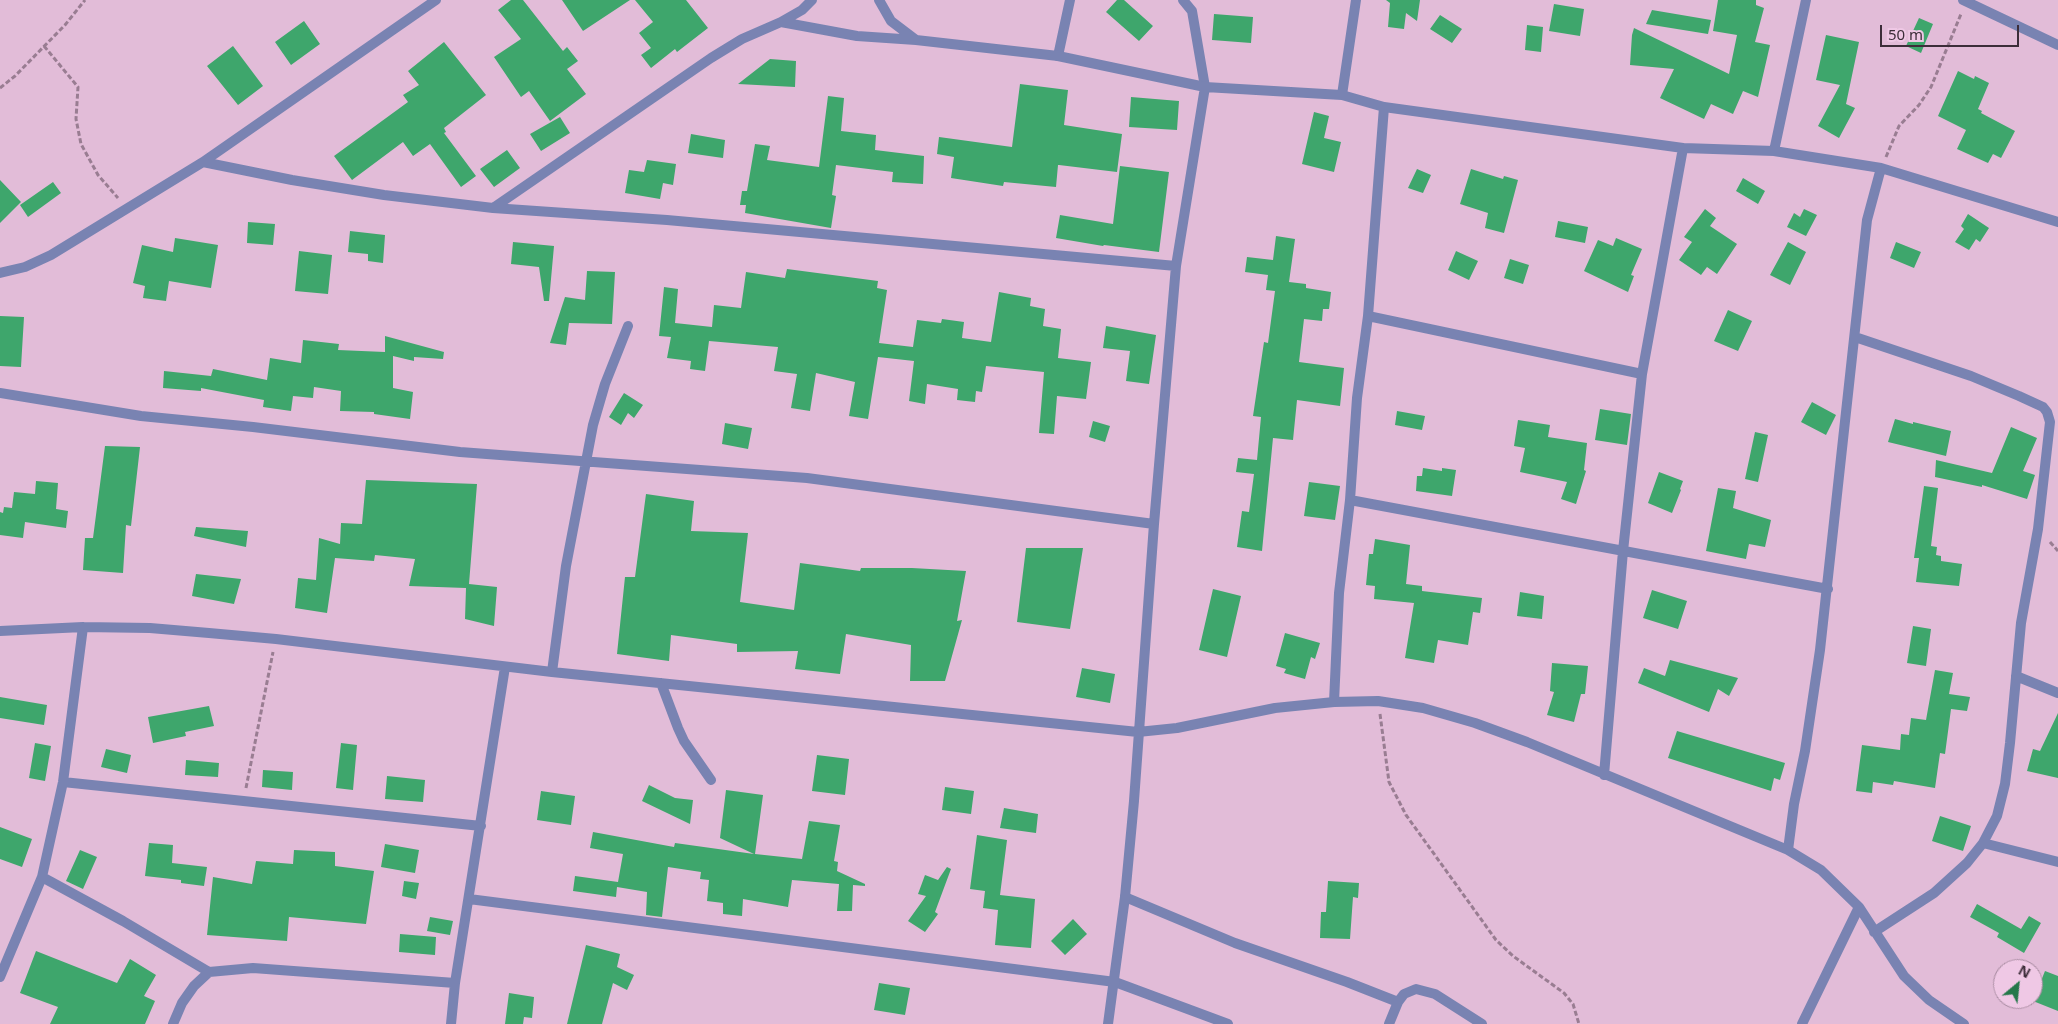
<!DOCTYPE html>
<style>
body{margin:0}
#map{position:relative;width:2058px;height:1024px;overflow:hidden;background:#e2bcd8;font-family:"Noto Sans",sans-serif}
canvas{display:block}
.north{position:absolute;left:1993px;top:959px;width:50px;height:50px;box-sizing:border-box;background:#efc8e5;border:1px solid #a78aa0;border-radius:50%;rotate:28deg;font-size:14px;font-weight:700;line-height:20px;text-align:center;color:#3c2d39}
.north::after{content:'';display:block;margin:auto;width:18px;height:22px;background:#24784a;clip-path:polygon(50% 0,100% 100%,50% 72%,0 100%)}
.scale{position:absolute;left:1880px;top:25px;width:139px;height:22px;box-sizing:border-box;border:2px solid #3c2d39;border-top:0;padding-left:6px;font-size:15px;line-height:18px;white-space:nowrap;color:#3c2d39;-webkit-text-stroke:4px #efc8e5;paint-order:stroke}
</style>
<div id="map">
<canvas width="2058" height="1024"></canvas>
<div class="north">N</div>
<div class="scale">50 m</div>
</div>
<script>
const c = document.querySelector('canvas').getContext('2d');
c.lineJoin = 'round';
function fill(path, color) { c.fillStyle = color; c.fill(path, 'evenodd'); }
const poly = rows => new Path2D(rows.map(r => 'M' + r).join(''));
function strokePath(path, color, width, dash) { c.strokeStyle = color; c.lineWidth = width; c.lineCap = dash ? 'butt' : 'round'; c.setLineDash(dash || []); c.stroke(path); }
fill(poly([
 [511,0,523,0,563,51,567,47,578,61,567,69,586,94,550,121,529,91,521,97,494,57,521,39,498,10],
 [562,0,630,0,583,31],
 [635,0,686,0,708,28,677,52,675,49,651,68,641,55,651,48,639,33,653,22],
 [1117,0,1124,0,1153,26,1139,41,1106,12],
 [1386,0,1420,0,1417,21,1406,13,1404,29,1388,27,1390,3],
 [1718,0,1756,0,1756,5,1764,8,1755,42,1770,45,1758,97,1743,91,1733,114,1711,104,1704,119,1660,98,1674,69,1630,65,1632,35,1634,28,1729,74,1737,35,1713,31],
 [1554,4,1584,9,1580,36,1549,31],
 [1652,10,1711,20,1708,34,1646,24],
 [1214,14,1253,17,1251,43,1212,40],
 [1440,15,1462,29,1452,43,1430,29],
 [1919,18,1933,24,1921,53,1906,46],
 [304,21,320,44,291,65,275,42],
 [1527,25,1543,27,1541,52,1525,50],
 [1826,35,1859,42,1846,104,1855,108,1839,138,1818,126,1840,85,1816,80],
 [444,42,486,95,444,128,446,132,444,133,476,176,461,187,430,144,413,156,403,142,352,180,334,156,408,102,403,95,419,85,408,71],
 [233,46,263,86,238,105,207,66],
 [770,59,796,61,795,87,738,84],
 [1958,71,1974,79,1975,76,1989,83,1978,109,1982,111,1981,113,2015,131,2001,158,1993,154,1988,163,1957,149,1966,130,1938,116],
 [1020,84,1068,90,1064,125,1122,134,1117,172,1059,165,1058,165,1056,187,1004,182,1003,186,951,178,954,157,937,154,939,137,1012,147],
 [828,96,844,98,841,131,876,135,875,150,924,156,923,184,892,182,893,172,836,165,832,195,836,196,831,228,745,213,746,205,740,205,742,191,747,191,755,144,770,146,767,160,819,167],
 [1131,97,1179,101,1177,130,1129,127],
 [1314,112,1329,116,1324,138,1341,142,1334,172,1302,164],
 [560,117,570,133,541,151,530,134],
 [691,134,725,140,723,158,688,153],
 [507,150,520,168,494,187,480,169],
 [647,160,676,164,673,185,663,183,660,199,625,193,629,170,644,172],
 [1120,166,1169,172,1159,252,1104,245,1103,246,1056,238,1060,215,1113,224],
 [1417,169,1431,175,1423,193,1408,188],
 [1471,169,1503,179,1504,176,1518,180,1504,233,1485,228,1488,213,1460,204],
 [1743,178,1765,191,1758,204,1736,191],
 [0,180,21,202,0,223],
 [53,182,61,193,28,217,20,205],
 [1705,209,1716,218,1710,226,1737,244,1717,274,1707,267,1701,275,1679,260,1692,242,1684,237],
 [1804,209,1817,215,1806,236,1787,227,1794,213,1800,217],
 [1968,214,1989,228,1980,242,1976,239,1969,250,1955,242,1964,229,1961,226],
 [1558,221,1588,227,1585,243,1555,237],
 [248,222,275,224,273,245,247,243],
 [350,231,385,235,383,263,368,261,368,254,348,252],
 [1276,236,1295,239,1289,282,1306,284,1306,288,1331,292,1329,309,1323,309,1322,321,1304,319,1299,362,1344,368,1340,406,1297,400,1293,440,1273,438,1262,551,1237,547,1242,511,1249,512,1254,474,1236,472,1238,458,1257,460,1261,417,1253,416,1264,342,1268,343,1275,291,1266,290,1268,275,1245,272,1247,257,1273,260],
 [175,238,218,245,211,288,169,281,166,301,143,298,145,286,133,283,142,245,173,252],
 [1616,238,1642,249,1631,275,1634,276,1628,292,1584,271,1598,240,1613,246],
 [513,242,554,246,549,301,544,301,539,267,511,264],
 [1788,242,1806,252,1790,285,1770,275],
 [1896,242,1921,252,1914,268,1890,258],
 [299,251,332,255,328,294,295,291],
 [1456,251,1478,261,1469,280,1448,270],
 [1510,259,1529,265,1523,284,1504,278],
 [787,269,878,281,877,288,887,290,879,343,913,347,917,320,941,323,942,319,964,322,962,338,991,342,999,292,1031,298,1030,306,1045,309,1043,326,1061,329,1058,358,1091,362,1086,399,1057,396,1054,434,1039,433,1044,372,986,366,982,392,976,391,975,402,957,400,958,389,927,384,925,404,909,401,914,361,878,357,868,419,849,416,855,382,816,373,810,411,791,408,797,374,774,371,778,347,709,341,705,371,690,369,691,361,667,358,671,337,659,336,664,287,678,289,675,323,712,327,714,305,741,308,746,272,785,278],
 [587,271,615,272,612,324,569,323,566,345,550,343,565,297,585,300],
 [1728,310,1752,321,1738,351,1714,341],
 [0,316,24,317,21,367,0,366],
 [1106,326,1156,335,1149,384,1126,381,1130,351,1103,348],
 [385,336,444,352,443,359,414,357,414,361,393,356,393,388,413,392,410,419,374,414,374,412,340,411,341,391,314,387,313,398,293,396,291,411,263,407,264,400,201,388,201,391,163,388,164,371,211,376,213,369,267,380,270,358,301,363,303,340,339,344,338,350,385,352],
 [624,393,643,405,634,418,628,413,621,425,609,417],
 [1812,402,1836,415,1826,435,1801,422],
 [1600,409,1631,414,1627,445,1595,440],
 [1397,411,1425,416,1422,430,1395,425],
 [1895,419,1913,424,1913,422,1951,431,1946,456,1888,442],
 [1518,420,1550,425,1548,437,1587,443,1584,470,1586,471,1576,504,1561,499,1567,482,1520,472,1525,448,1514,446],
 [1093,421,1110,426,1105,442,1089,437],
 [725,423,752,428,748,449,722,444],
 [2011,427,2037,438,2023,471,2035,475,2027,499,1982,485,1982,487,1935,477,1936,460,1992,473],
 [1755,432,1768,435,1758,482,1745,479],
 [105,446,140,447,131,526,126,525,123,573,83,570,85,538,93,538],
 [1423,468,1442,471,1442,468,1456,470,1452,496,1416,491,1417,476,1422,476],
 [1659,472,1683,481,1680,489,1681,490,1672,513,1648,503],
 [366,480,477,484,469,584,497,587,494,626,465,619,466,588,409,586,415,559,375,555,374,561,335,558,327,613,295,608,298,578,316,580,319,538,340,544,341,523,362,524],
 [36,481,58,483,56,509,68,511,66,528,25,522,23,538,0,535,0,512,3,513,4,507,12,508,14,492,35,494],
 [1309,482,1340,486,1335,520,1304,516],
 [1924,486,1938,488,1931,546,1937,547,1936,555,1941,556,1941,561,1962,564,1959,586,1916,582,1919,558,1914,558],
 [1718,488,1736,491,1733,508,1771,520,1765,547,1749,544,1746,559,1706,551],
 [646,494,694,501,691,531,748,533,740,602,794,610,800,563,860,571,861,568,912,568,966,571,957,621,962,620,945,681,910,681,911,645,846,634,840,674,795,669,798,651,737,652,737,644,671,635,669,661,617,654,625,577,635,577],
 [196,527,248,531,246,547,194,536],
 [1375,539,1410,545,1406,584,1422,586,1422,591,1482,598,1480,613,1473,612,1468,645,1438,640,1434,663,1405,658,1414,603,1374,599,1375,586,1366,585,1369,554,1373,554],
 [1026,548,1083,548,1070,629,1017,622],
 [196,574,241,579,234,604,192,596],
 [1213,589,1241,596,1227,657,1199,650],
 [1652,590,1687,601,1678,629,1643,618],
 [1520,592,1544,596,1542,619,1517,616],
 [1913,626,1931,629,1926,666,1907,663],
 [1285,633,1320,643,1315,659,1311,657,1305,679,1284,673,1286,669,1276,666],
 [1670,660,1738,678,1729,696,1718,689,1709,712,1638,683,1644,668,1665,676],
 [1552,663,1588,666,1585,694,1581,694,1574,722,1547,715,1554,692,1550,691],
 [1082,668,1115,674,1110,703,1076,697],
 [1935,670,1953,673,1949,694,1970,697,1967,711,1951,709,1945,754,1940,753,1935,788,1894,781,1893,785,1873,782,1872,793,1856,791,1862,745,1900,750,1901,734,1909,735,1911,718,1926,720],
 [0,697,47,705,44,725,0,718],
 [209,706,214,726,185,732,186,736,153,743,148,717],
 [2058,713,2058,778,2027,771,2033,749,2040,751],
 [1677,731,1785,763,1780,780,1774,778,1771,791,1668,758],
 [35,743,51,746,45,781,29,778],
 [341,743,357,745,353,790,336,788],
 [106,749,131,755,127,773,101,767],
 [817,755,849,759,845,795,812,791],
 [186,760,219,763,218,777,185,775],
 [263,770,293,772,292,790,262,787],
 [387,776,425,780,423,802,385,799],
 [649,785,675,798,693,800,690,824,642,801],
 [945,787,974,791,971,814,942,810],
 [726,790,763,795,755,854,802,859,809,821,840,825,834,861,838,862,837,871,865,884,865,886,853,885,852,911,837,911,839,884,792,880,788,907,743,899,742,916,723,914,723,903,707,901,709,880,700,879,701,872,668,867,662,917,646,915,647,892,617,887,616,897,573,891,575,876,618,882,623,854,590,848,593,832,674,847,675,843,754,854,720,838],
 [541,791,575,796,571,825,537,820],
 [1004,808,1038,814,1036,833,1000,828],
 [1940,816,1971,826,1963,851,1932,841],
 [0,827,32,839,22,867,0,859],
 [977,835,1007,840,1000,895,1035,899,1031,948,995,945,998,910,983,908,985,891,970,889],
 [149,843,173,845,172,863,207,867,204,886,181,883,181,880,145,876],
 [385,844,419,850,415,873,381,867],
 [80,850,97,857,83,889,66,881],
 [294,850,335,852,335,866,374,871,366,924,289,917,287,941,207,935,213,877,252,884,256,861,293,864],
 [947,867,951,869,935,912,938,914,925,932,908,921,926,896,918,894,925,875,938,880],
 [404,881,419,883,416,899,402,896],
 [1328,881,1359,883,1358,898,1353,897,1350,939,1320,938,1321,912,1326,912],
 [1977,904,2021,929,2029,916,2041,923,2024,953,1997,937,1999,933,1970,917],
 [430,917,453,921,450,935,427,931],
 [1073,919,1087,934,1065,955,1051,941],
 [400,934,436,937,435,955,399,952],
 [586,945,620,954,617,967,634,975,627,990,613,983,602,1024,567,1024],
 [36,951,117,983,130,959,156,975,144,996,155,1001,145,1024,50,1024,58,1007,20,993],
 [2045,971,2058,976,2058,1011,2033,1001],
 [879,983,910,988,905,1015,874,1010],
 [509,993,534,997,532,1018,524,1017,523,1024,505,1024]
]), '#3ea66c');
strokePath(poly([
 [44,46,78,87,76,119,81,144,98,175,118,198],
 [0,88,15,76,65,25,85,0],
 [1886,157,1899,126,1919,105,1931,87,1961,14],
 [2050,542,2058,551],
 [1380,714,1389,782,1406,815,1496,940,1513,956,1564,993,1573,1004,1579,1024],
 [246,788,273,652]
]), '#997d92', 3, [5, 2.5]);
strokePath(poly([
 [1183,0,1192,11,1205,87],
 [1058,56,1070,0],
 [1125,897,1235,943,1347,982,1398,1002],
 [1115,982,1228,1024],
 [1389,1024,1398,1002,1404,994,1416,989,1435,994,1482,1024]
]), '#7983b2', 10);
strokePath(poly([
 [879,0,891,21,916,40,1058,56,1205,87,1342,95],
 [1356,0,1342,95,1384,107,1683,148,1774,151,1881,168,2058,222],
 [1963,0,2058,45],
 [781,22,857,36,916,40],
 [1774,151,1806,0],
 [203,162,292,180,384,195,493,208,667,220,1176,266,1154,524,1134,801,1125,897,1108,1024],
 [493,208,711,58,742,39,781,22,802,10,812,0],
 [1176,266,1205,87],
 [0,273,25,267,51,255,203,162,436,0],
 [1368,316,1642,374],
 [1855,337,1971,376,2019,396,2043,407,2047,412,2050,422,2038,529,2021,623,2010,743,2005,784,1997,816,1983,843,1967,863,1934,893,1874,932],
 [0,393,141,416,253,427,460,452,807,478,1154,524],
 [1350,500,1828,589],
 [0,631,83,627,150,628,209,633,276,639,552,672,1138,732,1177,728,1275,708,1334,702,1378,701,1423,708,1475,723,1527,742,1788,850,1821,870,1859,907,1904,976,1929,1000,1964,1024],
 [552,672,566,566,593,425,605,384,628,326],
 [2016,676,2058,693],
 [661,683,678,728,684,741,711,780],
 [1334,702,1339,593,1350,500,1357,398,1368,316,1384,107],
 [1604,775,1623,551,1642,374,1683,148],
 [63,782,481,826],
 [1983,843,2058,862],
 [1788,850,1794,804,1805,751,1820,650,1867,220,1881,168],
 [42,877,123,921,209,972],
 [469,899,1115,982],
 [0,977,42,877,63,782,83,627],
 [173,1024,182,1003,194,986,209,972,253,968,455,983],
 [451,1024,455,983,505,667],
 [1802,1024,1859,907]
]), '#7983b2', 10);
</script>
